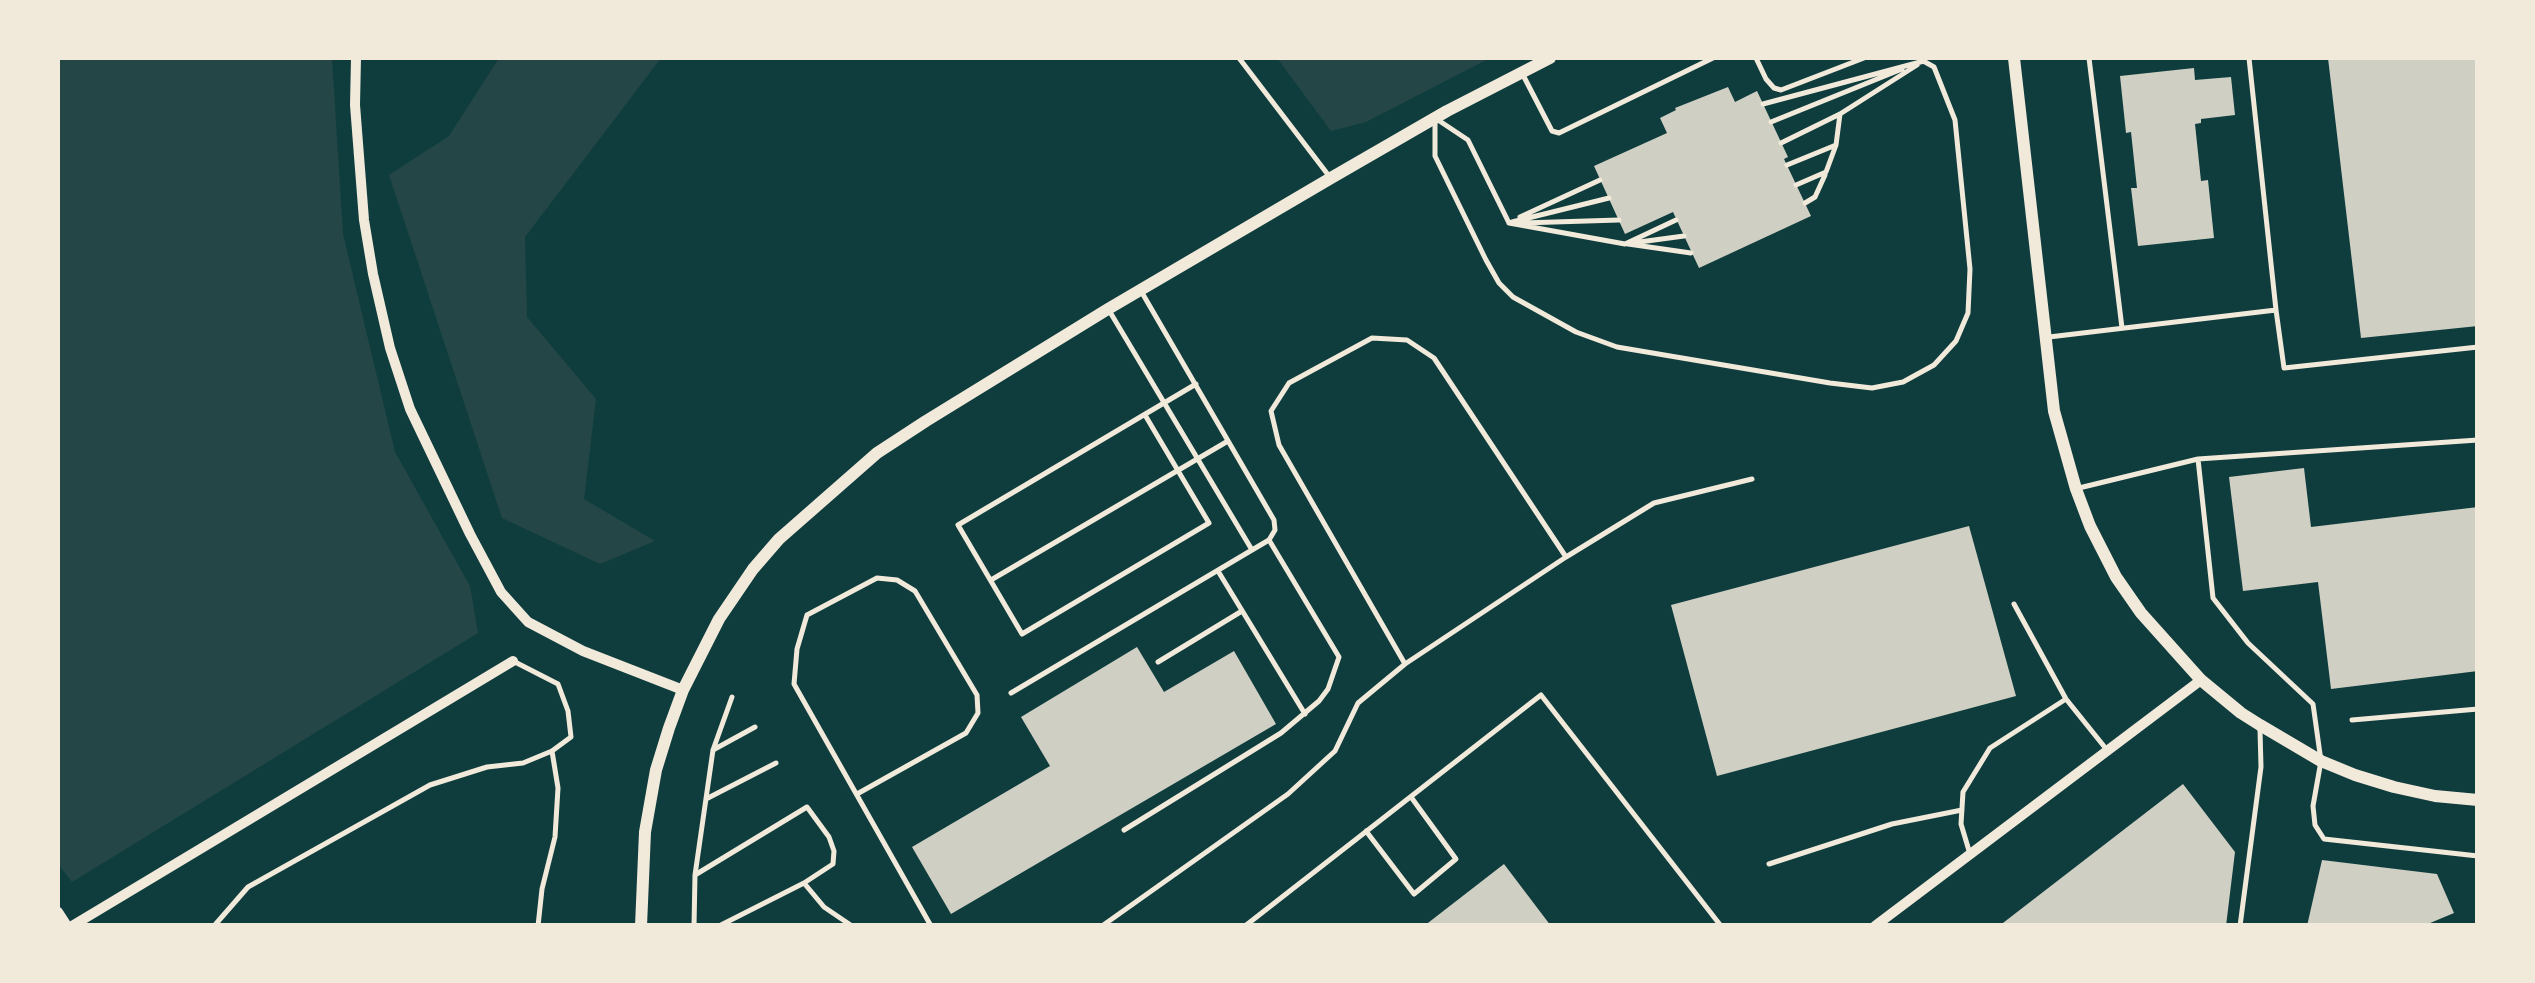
<!DOCTYPE html>
<style>
body{margin:0}
#map{position:relative;width:2535px;height:983px;overflow:hidden;background:#0f3d3e;font-family:Figtree,sans-serif}
canvas{display:block}
.frame{position:absolute;inset:0;border:60px solid #f1e9da;pointer-events:none}
</style>
<div id="map">
<canvas width="2535" height="983"></canvas>
<div class="frame"></div>
</div>
<script>
const c = document.querySelector('canvas').getContext('2d');
c.lineJoin = 'round';
function fill(path, color) { c.fillStyle = color; c.fill(path, 'evenodd'); }
const poly = rows => new Path2D(rows.map(r => 'M' + r).join(''));
function strokePath(path, color, width, dash) { c.strokeStyle = color; c.lineWidth = width; c.lineCap = dash ? 'butt' : 'round'; c.setLineDash(dash || []); c.stroke(path); }
fill(poly([
 [58,58,332,58,343,234,395,452,470,586,478,633,72,882,58,864],
 [499,58,661,58,525,237,527,317,596,399,584,499,655,541,600,564,502,518,389,175,449,136],
 [1277,58,1490,58,1366,122,1331,131]
]), '#244646');
fill(poly([
 [2328,58,2478,58,2478,326,2361,338],
 [2194,68,2195,80,2231,77,2235,115,2201,119,2201,123,2195,124,2201,181,2208,180,2214,238,2138,246,2131,188,2137,188,2131,132,2126,133,2120,76],
 [1728,87,1735,102,1757,91,1788,157,1784,159,1811,216,1699,268,1673,212,1625,234,1594,166,1667,133,1660,118,1676,110,1675,108],
 [2304,468,2311,527,2478,507,2478,671,2331,689,2318,582,2243,591,2229,477],
 [1969,526,2016,696,1717,776,1671,605],
 [1137,647,1164,692,1234,651,1276,724,951,914,912,847,1050,766,1021,717],
 [2183,784,2235,852,2226,926,1999,926],
 [2322,860,2437,874,2454,913,2423,926,2307,926],
 [1504,864,1551,926,1424,926]
]), '#cfcfc3');
strokePath(poly([
 [1239,58,1329,176],
 [1756,58,1766,79,1774,88,1781,90,1864,58],
 [2089,58,2122,328],
 [2249,58,2276,310],
 [1523,75,1552,131,1559,133,1713,58],
 [1763,104,1924,61],
 [1435,118,1468,140,1509,223],
 [1435,121,1435,156,1486,260,1499,283,1513,297,1576,332,1617,347,1830,383,1872,388,1903,382,1934,365,1956,341,1968,313,1970,269,1955,120,1934,67,1918,58],
 [1771,122,1902,69],
 [1781,143,1840,114,1917,65],
 [1787,165,1836,145,1840,114],
 [1796,185,1826,172,1836,145],
 [1805,203,1815,197,1825,175],
 [1520,217,1600,180],
 [1512,222,1609,198],
 [1509,223,1625,244,1676,220],
 [1522,223,1619,220],
 [1632,243,1684,236],
 [1628,244,1691,253],
 [1110,312,1252,550,1269,540,1275,530,1274,520,1141,291],
 [2049,337,2276,310,2284,368,2478,347],
 [1145,415,1209,523,1022,634,958,525,1196,384],
 [2198,459,2478,440],
 [2079,488,2198,459,2213,598,2248,643,2313,704,2321,761,2313,806,2315,825,2324,839,2478,856],
 [1566,557,1654,503,1752,479],
 [1218,571,1305,714],
 [991,580,1228,441],
 [2014,604,2066,699,2107,750],
 [1158,662,1242,611],
 [1011,693,1252,550],
 [2352,720,2478,709],
 [713,750,755,727],
 [857,794,966,733,978,713,977,695,915,591,897,580,877,578,807,615,797,649,794,684,931,926],
 [708,798,776,763],
 [1124,830,1281,733,1319,701,1328,689,1339,657,1269,540],
 [1366,831,1414,894,1456,859,1411,797],
 [1970,854,1961,824,1963,792,1990,748,2066,699],
 [1769,864,1892,824,1962,810],
 [695,875,713,750,732,697],
 [214,926,248,887,430,785,487,767,523,763,552,751,571,737,568,711,558,684,513,661],
 [538,926,542,889,555,837,558,788,552,751],
 [694,926,695,875,807,807,829,837,834,851,833,864,804,883,824,907,852,926],
 [719,926,804,883],
 [1102,926,1288,794,1335,751,1358,703,1405,664,1566,557,1434,358,1407,340,1372,338,1289,383,1271,411,1279,445,1405,664],
 [1245,926,1541,695,1721,926],
 [2240,926,2261,767,2260,730]
]), '#f1e9da', 5);
strokePath(poly([
 [356,58,355,105,364,220,373,274,390,348,410,409,470,534,501,592,528,622,583,651,683,690],
 [58,912,67,926],
 [72,926,513,661],
 [1875,926,2201,680]
]), '#f1e9da', 10);
strokePath(poly([
 [2014,58,2054,411,2076,489,2090,526,2116,577,2141,613,2201,680,2241,713,2260,725,2321,761,2355,775,2394,787,2435,796,2478,800],
 [641,926,645,832,656,770,669,728,683,690,719,619,753,569,779,539,877,453,926,421,1108,309,1331,178,1447,111,1550,58]
]), '#f1e9da', 12);
</script>
